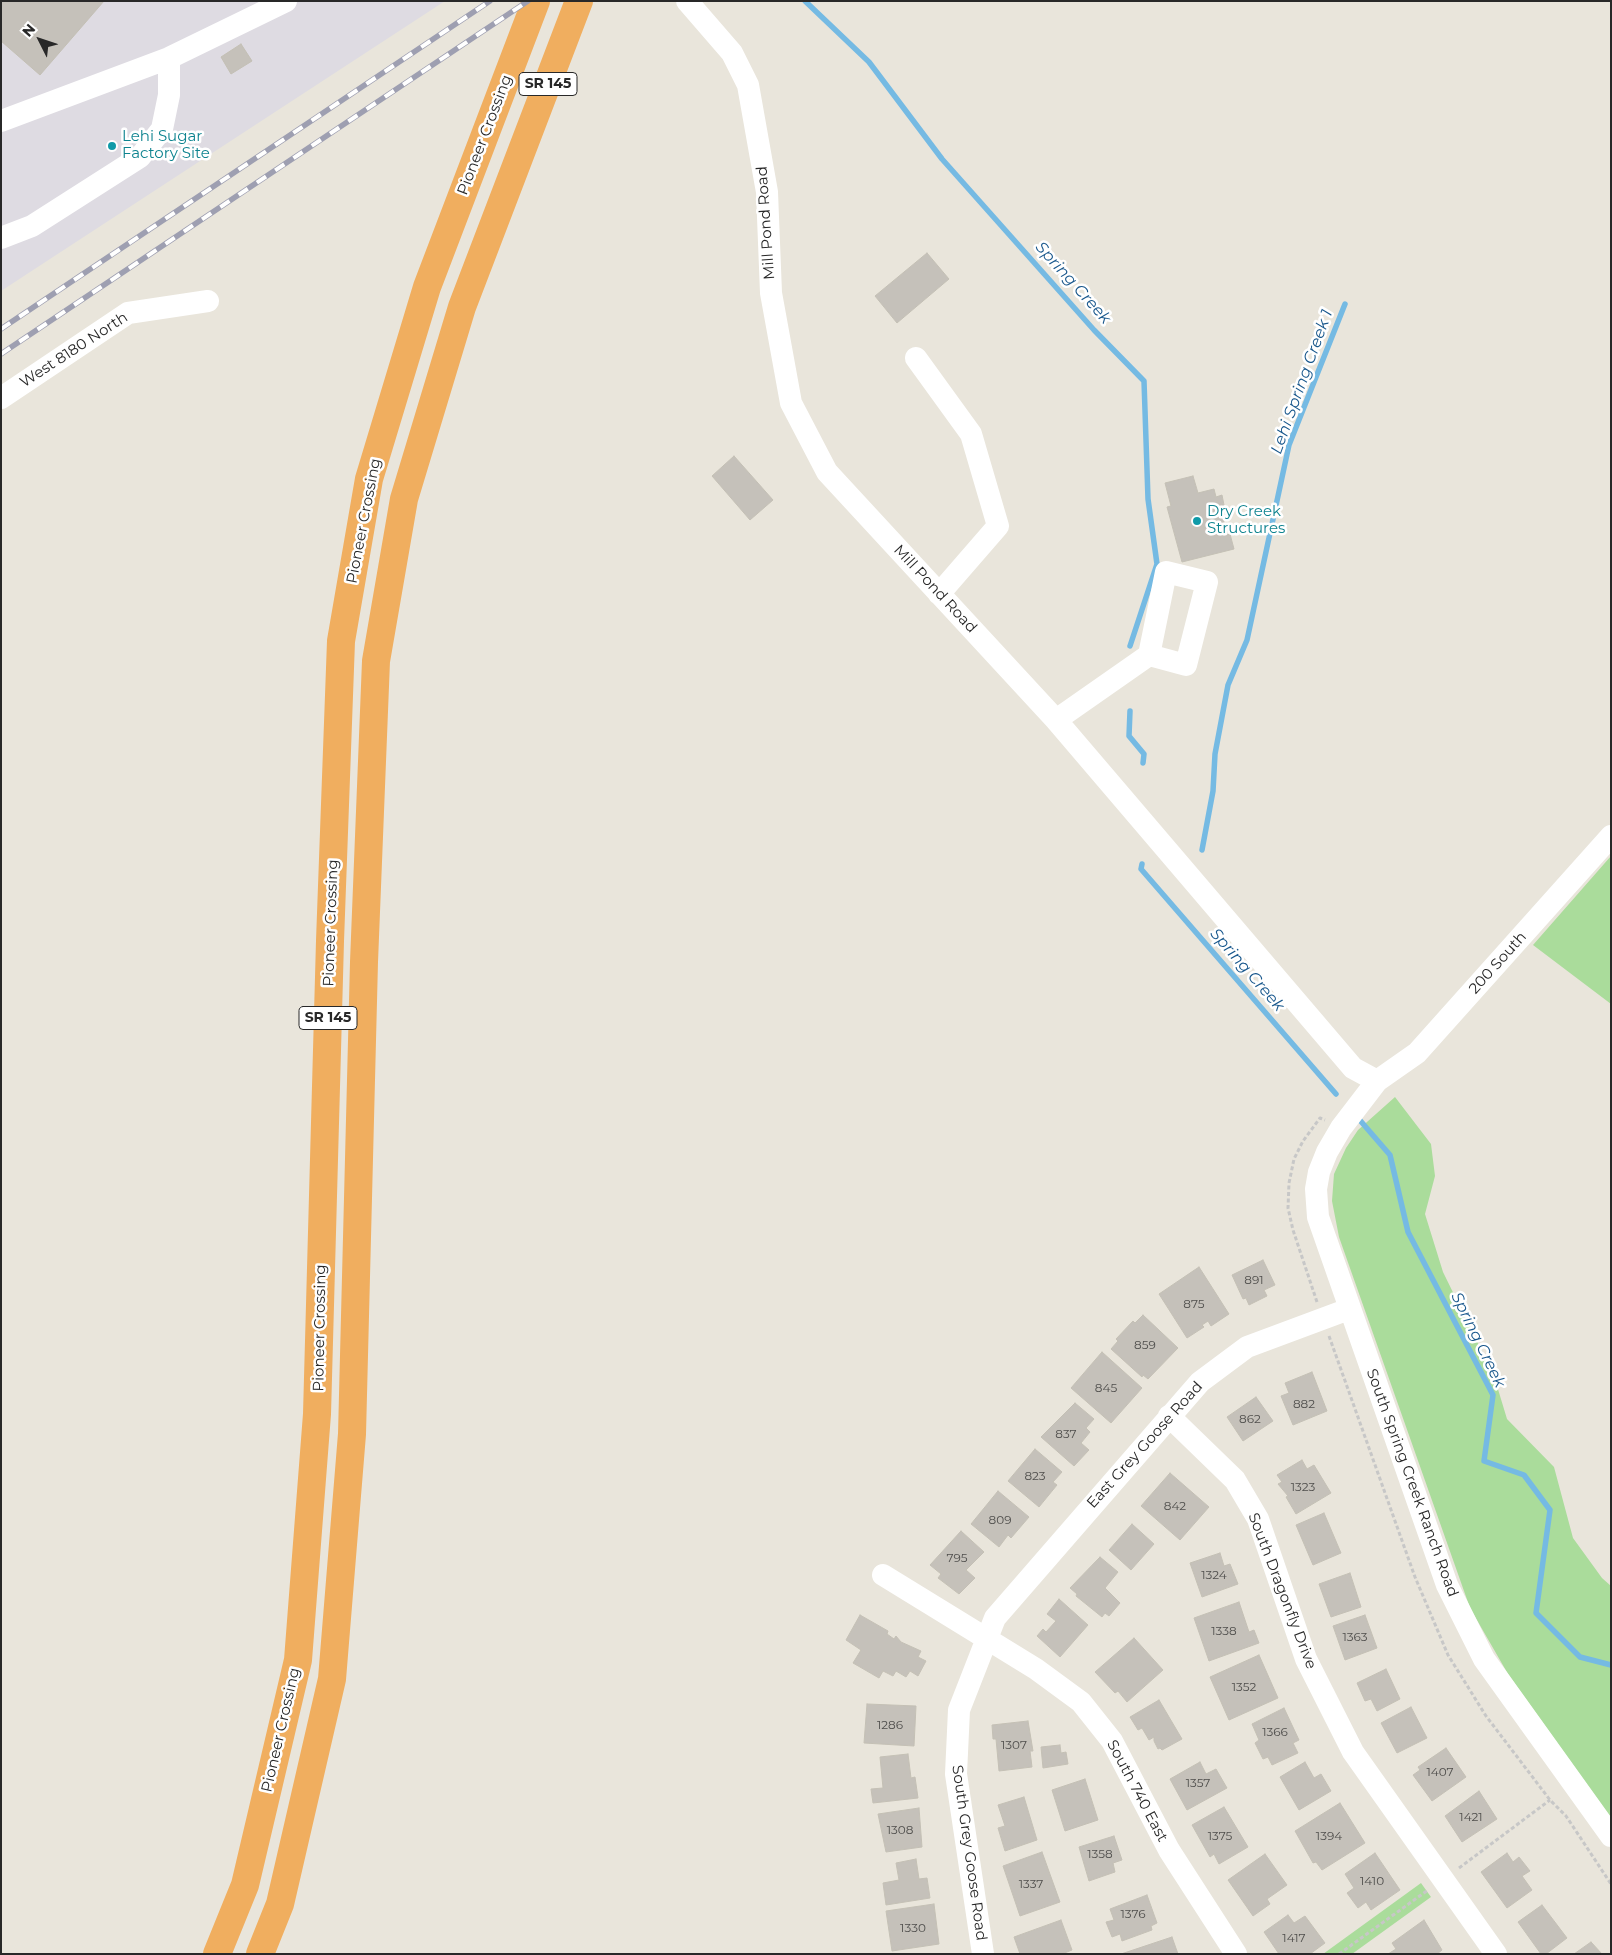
<!DOCTYPE html>
<style>
body{margin:0}
#map{position:relative;width:1612px;height:1955px;overflow:hidden;background:#e9e5db;font-family:Montserrat,sans-serif}
canvas{display:block}
.frame{position:absolute;inset:0;border:2px solid #282828;pointer-events:none}
.north{position:absolute;left:15px;top:15px;width:50px;height:50px;-webkit-text-stroke:4px #fff;paint-order:stroke;rotate:311deg;font-size:14px;font-weight:700;line-height:20px;text-align:center;color:#282828}
.north::after{content:'';display:block;margin:auto;width:18px;height:22px;background:#282828;clip-path:polygon(50% 0,100% 100%,50% 72%,0 100%)}
</style>
<div id="map">
<canvas width="1612" height="1955"></canvas>
<div class="frame"></div>
<div class="north">N</div>
</div>
<script>
const c = document.querySelector('canvas').getContext('2d');
c.lineJoin = 'round';
function fill(path, color) { c.fillStyle = color; c.fill(path, 'evenodd'); }
const poly = rows => new Path2D(rows.map(r => 'M' + r).join(''));
function strokePath(path, color, width, dash) { c.strokeStyle = color; c.lineWidth = width; c.lineCap = dash ? 'butt' : 'round'; c.setLineDash(dash || []); c.stroke(path); }
function write(font, color, halo, rows, align = 'center') {
  c.font = font + ' Montserrat,sans-serif'; c.lineWidth = 5; c.setLineDash([]); c.textBaseline = 'middle'; c.strokeStyle = halo; c.fillStyle = color; for (const [text, x, y, turn = 0] of rows) {
    c.save(); c.translate(x, y); c.rotate((+turn || 0) * Math.PI / 180); c.textAlign = isNaN(turn) ? turn : align; if (halo) c.strokeText(text, 0, 0); c.fillText(text, 0, 0); c.restore();
  }
}
fill(poly([
 [1,1,445,1,1,291]
]), '#dedbe2');
fill(poly([
 [1611,856,1611,1004,1533,945],
 [1395,1097,1431,1144,1435,1176,1425,1214,1443,1272,1494,1376,1507,1419,1554,1467,1573,1538,1602,1578,1611,1586,1611,1818,1508,1674,1470,1608,1339,1237,1332,1201,1334,1174,1346,1148,1358,1130],
 [1421,1883,1431,1897,1352,1954,1323,1954]
]), '#aadc9b');
strokePath(poly([
 [805,1,869,62,942,159,1094,330,1144,381,1148,499,1157,564,1130,646],
 [1130,711,1129,736,1144,754,1143,763],
 [1202,850,1213,791,1215,754,1228,685,1247,640,1289,445,1345,304],
 [1142,864,1141,869,1336,1094],
 [1358,1118,1390,1155,1408,1232,1493,1395,1484,1461,1524,1475,1550,1510,1536,1613,1580,1657,1611,1665]
]), '#75bae3', 5.5);
const building = poly([
 [1,1,104,1,40,75,1,41,1,1],
 [241,44,252,61,231,74,221,57,241,44],
 [927,253,949,279,897,323,875,296,927,253],
 [734,456,773,500,750,520,712,476,734,456],
 [1193,476,1198,493,1214,489,1216,497,1222,495,1224,505,1220,506,1227,535,1230,534,1234,549,1182,562,1167,507,1171,506,1165,483,1193,476],
 [1263,1260,1275,1285,1264,1290,1267,1296,1249,1305,1246,1298,1243,1299,1232,1275,1263,1260],
 [1199,1267,1229,1314,1211,1326,1208,1321,1202,1325,1204,1327,1187,1338,1159,1294,1199,1267],
 [1143,1315,1178,1348,1148,1379,1143,1375,1142,1377,1111,1349,1118,1341,1116,1339,1133,1321,1135,1323,1143,1315],
 [1102,1352,1142,1388,1111,1423,1071,1388,1102,1352],
 [1312,1372,1327,1411,1293,1425,1281,1396,1289,1393,1285,1383,1312,1372],
 [1256,1397,1273,1421,1243,1441,1227,1417,1256,1397],
 [1075,1403,1094,1419,1086,1428,1090,1432,1081,1443,1089,1450,1074,1466,1041,1437,1075,1403],
 [1035,1449,1062,1472,1053,1482,1057,1485,1039,1507,1008,1481,1035,1449],
 [1302,1460,1307,1469,1314,1465,1331,1493,1296,1514,1286,1497,1288,1496,1278,1484,1282,1482,1277,1475,1302,1460],
 [1170,1473,1209,1507,1180,1540,1141,1506,1170,1473],
 [998,1491,1029,1517,1011,1538,1008,1535,999,1547,971,1524,998,1491],
 [1324,1513,1341,1553,1313,1565,1296,1525,1324,1513],
 [1132,1524,1154,1544,1131,1570,1109,1550,1132,1524],
 [961,1531,984,1552,966,1570,975,1578,959,1594,938,1578,941,1574,930,1565,961,1531],
 [1220,1553,1224,1566,1230,1564,1238,1584,1202,1597,1190,1563,1220,1553],
 [1100,1557,1118,1572,1105,1588,1120,1603,1109,1616,1105,1613,1102,1617,1076,1596,1077,1594,1070,1588,1100,1557],
 [1350,1573,1361,1607,1331,1617,1319,1584,1350,1573],
 [1059,1599,1088,1625,1060,1657,1037,1636,1043,1629,1046,1632,1056,1621,1047,1614,1059,1599],
 [1239,1602,1249,1632,1254,1630,1259,1643,1209,1661,1194,1618,1239,1602],
 [860,1615,888,1631,887,1634,894,1639,896,1636,901,1642,921,1651,918,1657,926,1661,918,1676,910,1671,906,1677,896,1671,893,1676,883,1671,879,1678,853,1663,861,1650,846,1640,860,1615],
 [1365,1615,1377,1648,1345,1660,1333,1626,1365,1615],
 [1134,1638,1163,1670,1127,1702,1118,1691,1115,1693,1095,1672,1134,1638],
 [1259,1655,1278,1698,1229,1720,1210,1677,1259,1655],
 [1386,1669,1400,1699,1377,1711,1371,1699,1365,1701,1357,1683,1386,1669],
 [1159,1700,1182,1739,1162,1750,1160,1748,1158,1749,1154,1741,1154,1737,1149,1740,1142,1728,1138,1730,1130,1717,1159,1700],
 [867,1704,916,1706,914,1746,864,1743,867,1704],
 [1411,1707,1427,1738,1397,1753,1381,1723,1411,1707],
 [1284,1708,1299,1740,1293,1743,1298,1753,1272,1765,1268,1757,1263,1759,1255,1743,1259,1740,1252,1724,1284,1708],
 [1028,1721,1033,1751,1030,1751,1032,1767,999,1771,996,1739,993,1739,992,1725,1028,1721],
 [1060,1745,1061,1753,1066,1752,1068,1764,1043,1768,1041,1747,1060,1745],
 [1446,1748,1466,1777,1432,1801,1413,1775,1420,1770,1418,1767,1446,1748],
 [908,1754,911,1778,915,1777,918,1798,873,1803,871,1789,883,1788,880,1757,908,1754],
 [1200,1762,1206,1774,1216,1769,1227,1788,1187,1810,1170,1779,1200,1762],
 [1305,1762,1314,1778,1321,1774,1331,1791,1299,1810,1280,1777,1305,1762],
 [1085,1779,1098,1820,1065,1831,1052,1790,1085,1779],
 [1479,1791,1497,1819,1462,1842,1445,1816,1479,1791],
 [1024,1797,1037,1840,1005,1851,998,1828,1005,1826,998,1805,1024,1797],
 [1340,1803,1365,1843,1322,1870,1316,1862,1313,1863,1295,1831,1340,1803],
 [1224,1807,1248,1847,1219,1864,1214,1854,1210,1857,1192,1825,1224,1807],
 [919,1808,922,1847,886,1852,878,1814,919,1808],
 [1114,1836,1122,1860,1113,1863,1115,1872,1089,1881,1079,1847,1114,1836],
 [1042,1852,1060,1902,1020,1916,1003,1866,1042,1852],
 [1375,1853,1400,1890,1371,1910,1366,1902,1358,1908,1347,1893,1354,1888,1345,1874,1375,1853],
 [1507,1853,1513,1862,1519,1857,1530,1871,1522,1876,1532,1890,1507,1908,1481,1872,1507,1853],
 [1265,1854,1287,1885,1267,1899,1270,1904,1253,1916,1228,1880,1265,1854],
 [916,1859,919,1879,927,1878,930,1898,886,1905,883,1883,899,1880,896,1863,916,1859],
 [1147,1895,1157,1923,1151,1926,1152,1930,1122,1941,1120,1934,1112,1937,1106,1922,1114,1920,1110,1909,1147,1895],
 [934,1904,939,1944,892,1951,886,1911,934,1904],
 [1542,1905,1567,1938,1546,1954,1541,1954,1518,1922,1542,1905],
 [1288,1915,1294,1923,1305,1916,1325,1943,1310,1954,1279,1954,1264,1932,1288,1915],
 [1061,1920,1072,1950,1062,1954,1020,1954,1014,1937,1061,1920],
 [1424,1920,1442,1950,1437,1954,1388,1954,1396,1949,1392,1943,1424,1920],
 [1172,1937,1178,1954,1121,1954,1172,1937],
 [1591,1942,1602,1954,1574,1954,1591,1942]
]);
fill(building, '#c5c1ba');
strokePath(building, '#c4c0b5', 1);
strokePath(poly([
 [1317,1302,1293,1230,1288,1208,1289,1183,1294,1159,1303,1141,1320,1118,1325,1120],
 [1329,1336,1415,1577,1448,1655,1486,1716,1550,1800,1566,1816,1611,1884],
 [1459,1868,1550,1800],
 [1339,1954,1428,1890]
]), '#c7c7c7', 3, [4, 2.5]);
strokePath(poly([
 [687,1,732,53,748,85,767,192,771,293,791,403,827,472,1056,720,1353,1068,1377,1081],
 [1,121,169,58,286,1],
 [1,238,32,226,140,157,162,129,169,95,169,58],
 [916,358,971,434,998,526,939,594],
 [1,398,128,313,208,301],
 [1056,720,1149,655,1186,665,1207,582,1166,572,1149,655],
 [1611,836,1417,1053,1377,1081,1341,1128,1327,1152,1319,1172,1316,1189,1318,1217,1447,1585,1484,1659,1611,1836],
 [1169,1416,1235,1480,1258,1519,1306,1659,1353,1752,1496,1954],
 [883,1575,1036,1669,1081,1702,1112,1741,1169,1850,1236,1954],
 [983,1954,956,1774,959,1710,995,1618,1200,1382,1247,1347,1349,1309]
]), '#fff', 22);
strokePath(poly([
 [217,1954,245,1885,298,1660,317,1414,330,941,341,641,369,479,427,287,536,1],
 [260,1954,280,1904,332,1679,352,1434,364,962,376,661,404,499,462,307,579,1]
]), '#f0ae5f', 28);
const rail = poly([
 [1,329,490,1],
 [1,354,528,1]
]);
strokePath(rail, '#9e9fb1', 5.5);
strokePath(rail, '#fff', 4, [11]);
for (const [x, y, r, color] of [
 [112,146,5,"#0f9aa8"],
 [1197,521,5,"#0f9aa8"]
]) { const dot = new Path2D(); dot.arc(x, y, r, 0, 2 * Math.PI); c.fillStyle = color; c.fill(dot); strokePath(dot, '#fff', 2); }
write('12px', '#4f4e4c', null, [
 ["891",1254,1280],
 ["875",1194,1304],
 ["859",1145,1345],
 ["845",1106,1388],
 ["882",1304,1404],
 ["862",1250,1419],
 ["837",1066,1434],
 ["823",1035,1476],
 ["1323",1303,1487],
 ["842",1175,1506],
 ["809",1000,1520],
 ["795",957,1558],
 ["1324",1214,1575],
 ["1338",1224,1631],
 ["1363",1355,1637],
 ["1352",1244,1687],
 ["1286",890,1725],
 ["1366",1275,1732],
 ["1307",1014,1745],
 ["1407",1440,1772],
 ["1357",1198,1783],
 ["1421",1471,1817],
 ["1308",900,1830],
 ["1375",1220,1836],
 ["1394",1329,1836],
 ["1358",1100,1854],
 ["1410",1372,1881],
 ["1337",1031,1884],
 ["1376",1133,1914],
 ["1330",913,1928],
 ["1417",1294,1938]
]);
for (const [x, y, w] of [
 [548,84,58],
 [328,1018,58]
]) { const box = new Path2D(); box.roundRect(x - w / 2, y - 11.5, w, 23, 4); c.fillStyle = '#fff'; c.fill(box); strokePath(box, '#282828', 1); }
write('bold 14px', '#282828', null, [
 ["SR 145",548,84],
 ["SR 145",328,1018]
]);
write('15px', '#282828', '#fff', [
 ["Pioneer Crossing",485,135,-69],
 ["Mill Pond Road",766,223,-94],
 ["West 8180 North",74,350,-33],
 ["Pioneer Crossing",364,521,-79],
 ["Mill Pond Road",935,589,47],
 ["Pioneer Crossing",331,923,-88],
 ["200 South",1498,963,-48],
 ["Pioneer Crossing",320,1328,-89],
 ["East Grey Goose Road",1145,1445,-48],
 ["South Spring Creek Ranch Road",1412,1483,70],
 ["South Dragonfly Drive",1282,1591,69],
 ["Pioneer Crossing",281,1730,-77],
 ["South 740 East",1137,1791,62],
 ["South Grey Goose Road",969,1853,82]
]);
write('15px', '#0d838f', '#fff', [
 ["Lehi Sugar",122,137],
 ["Factory Site",122,154],
 ["Dry Creek",1207,512],
 ["Structures",1207,529]
], 'left');
write('italic 16px', '#18578c', '#fff', [
 ["Spring Creek",1073,283,48],
 ["Lehi Spring Creek 1",1302,382,-70],
 ["Spring Creek",1247,970,49],
 ["Spring Creek",1478,1340,64]
]);
</script>
